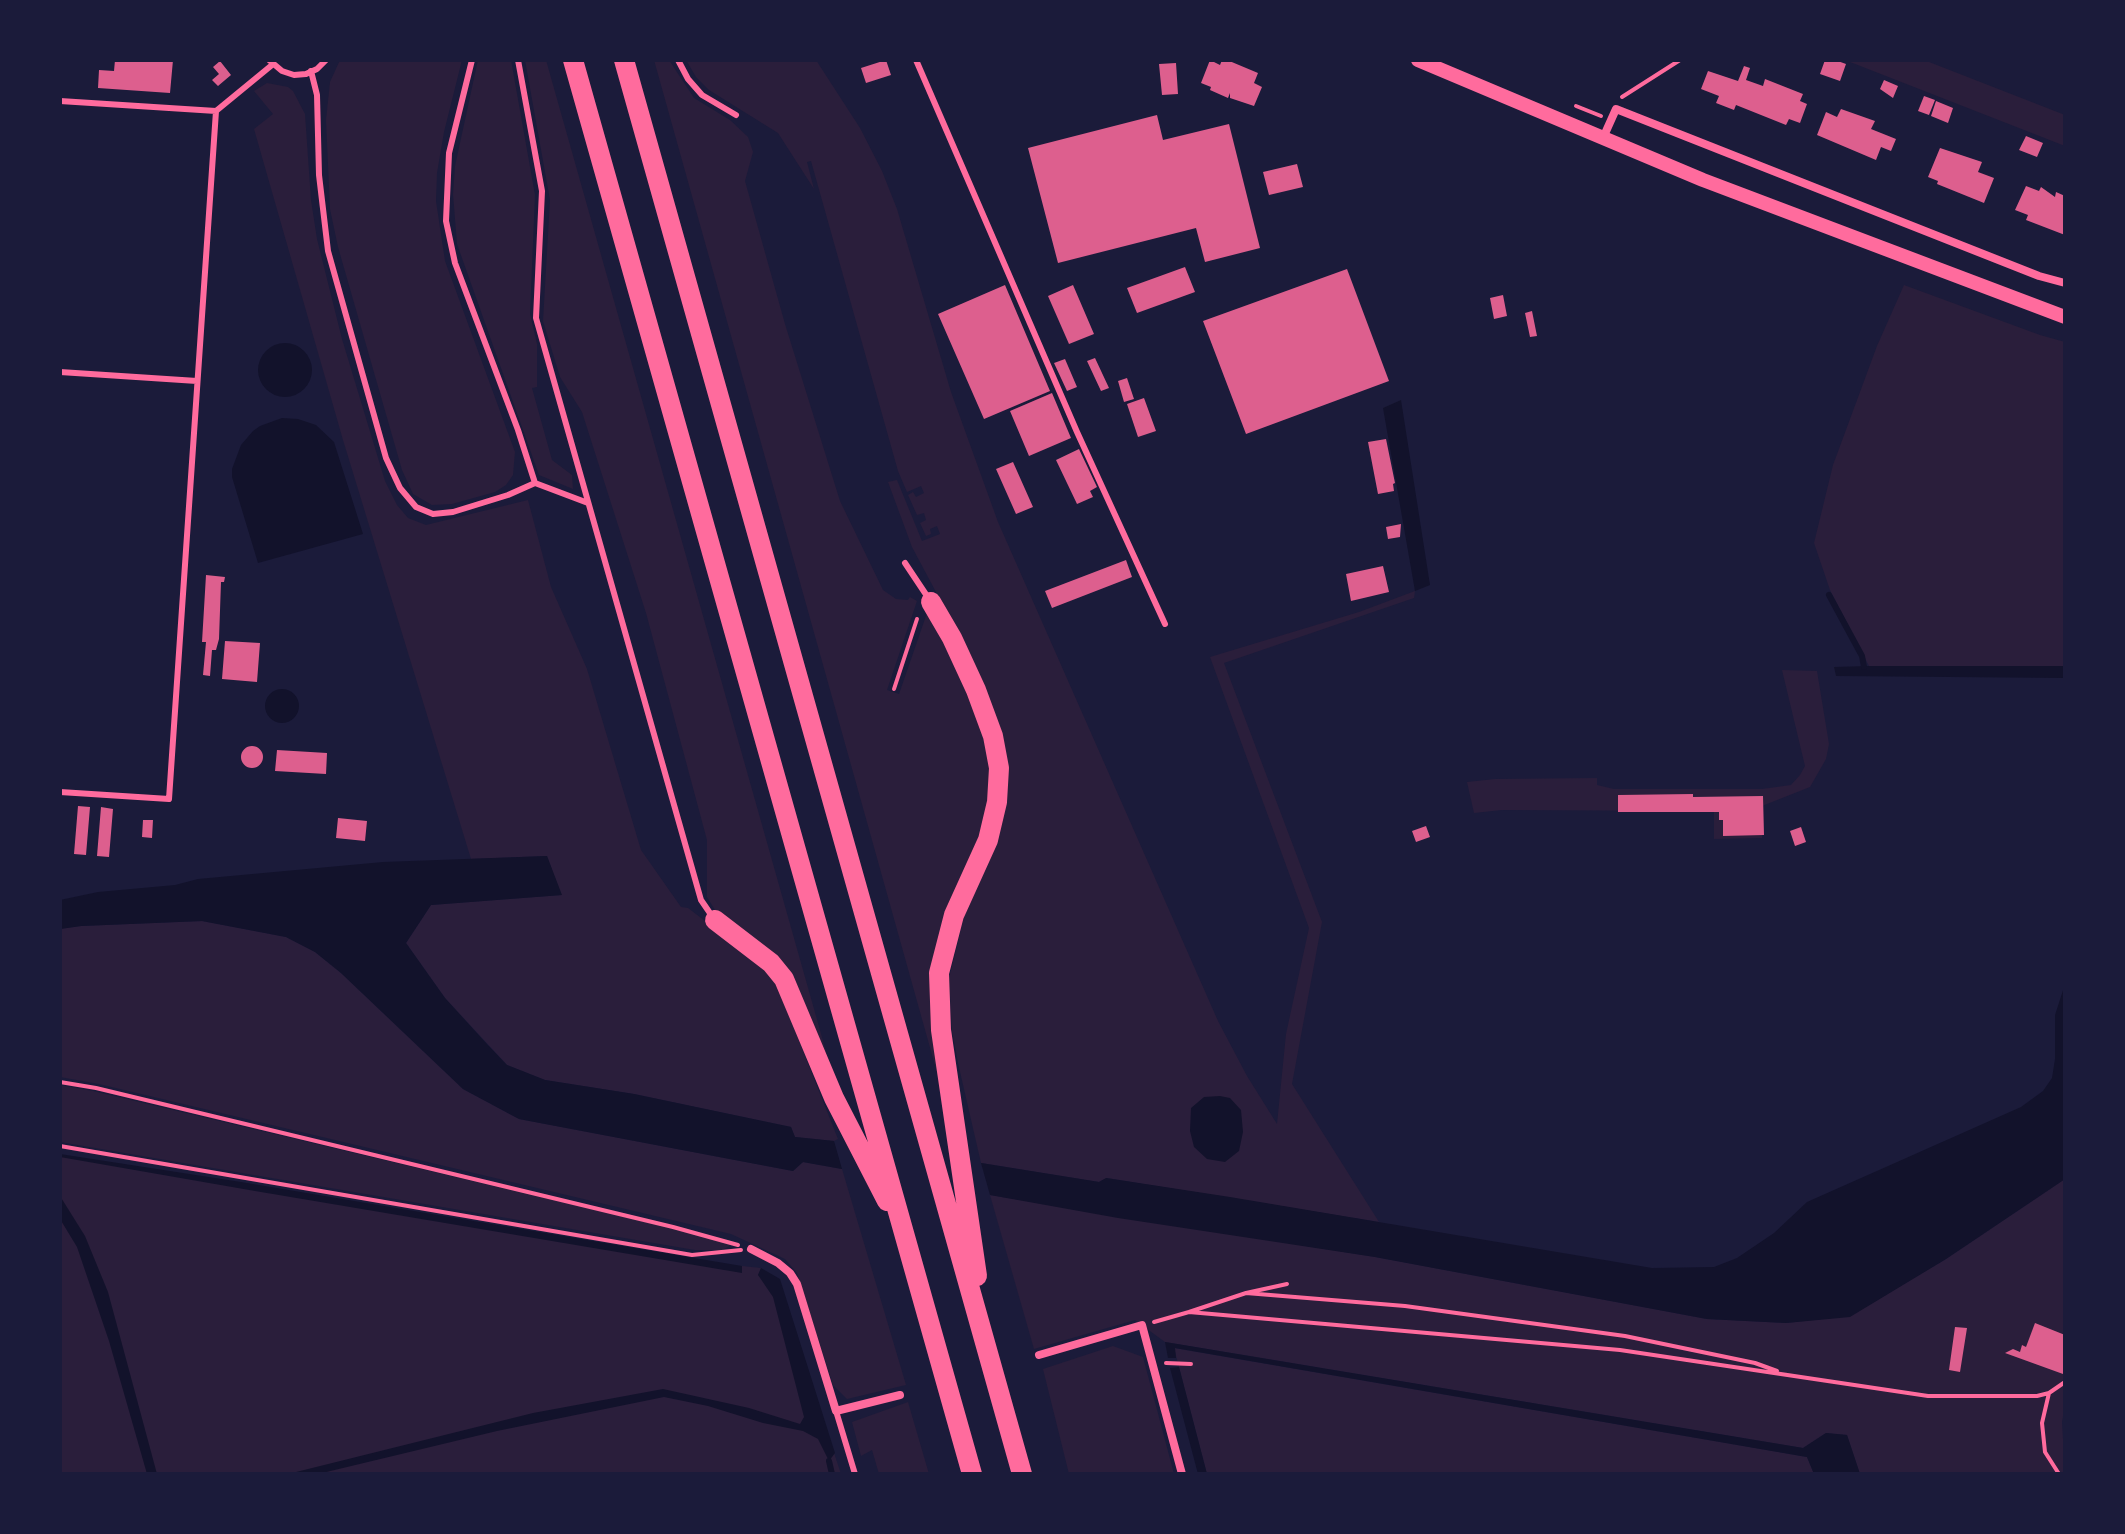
<!DOCTYPE html>
<style>
body{margin:0}
#map{position:relative;width:2125px;height:1534px;overflow:hidden;background:#1b1b3a;font-family:"Exo 2",sans-serif}
canvas{display:block}
.frame{position:absolute;inset:0;border:62px solid #1b1b3a;pointer-events:none}
</style>
<div id="map">
<canvas width="2125" height="1534"></canvas>
<div class="frame"></div>
</div>
<script>
const c = document.querySelector('canvas').getContext('2d');
c.lineJoin = 'round';
function fill(path, color) { c.fillStyle = color; c.fill(path, 'evenodd'); }
const poly = rows => new Path2D(rows.map(r => 'M' + r).join(''));
function strokePath(path, color, width, dash) { c.strokeStyle = color; c.lineWidth = width; c.lineCap = dash ? 'butt' : 'round'; c.setLineDash(dash || []); c.stroke(path); }
fill(poly([
 [340,60,462,60,444,132,437,173,436,201,445,261,515,452,513,475,506,485,495,492,452,504,432,505,413,494,402,470,338,247,330,209,326,120,330,82],
 [478,60,511,60,535,195,530,314,537,344,537,387,532,388,552,460,572,475,573,489,539,475,457,244,453,194,455,166],
 [525,60,546,60,827,1055,792,981,718,915,707,897,707,840,646,613,582,412,560,377,543,321,550,200],
 [654,60,669,60,694,98,730,120,748,137,753,152,745,181,785,324,840,501,883,590,896,599,908,600,910,597,917,601,887,690,899,694,928,610,981,720,991,765,985,824,950,905,941,1087],
 [686,60,816,60,860,128,882,171,897,209,951,392,998,522,1218,1021,1247,1076,1277,1124,1286,1034,1309,928,1210,657,1359,612,1415,591,1414,598,1224,663,1322,922,1292,1084,1379,1222,1107,1178,1099,1182,981,1163,958,1063,952,1031,949,978,964,917,1002,818,961,639,912,547,888,482,897,480,922,541,940,534,937,526,930,529,931,534,926,536,920,523,926,520,924,513,917,515,908,495,913,492,916,497,924,493,921,486,907,492,898,471,811,161,807,162,814,189,778,133,709,90,696,77],
 [1845,60,1924,60,2065,115,2065,146],
 [267,83,288,87,293,91,305,114,311,200,317,239,342,339,385,481,397,505,408,518,426,525,528,500,551,587,587,669,641,850,681,907,688,908,755,959,774,978,838,1139,834,1141,795,1137,791,1127,634,1094,545,1080,507,1065,445,998,406,943,431,905,561,895,547,856,471,859,343,440,254,129,273,114,254,91],
 [1904,285,2040,335,2065,342,2065,666,1869,666,1830,590,1814,543,1833,465,1877,346],
 [1782,670,1817,671,1829,744,1826,759,1810,787,1762,806,1762,838,1714,839,1714,811,1502,810,1474,813,1467,782,1495,779,1597,778,1597,785,1614,789,1762,789,1791,785,1800,775,1805,766],
 [202,921,286,937,315,952,341,973,463,1089,519,1119,793,1171,803,1162,842,1169,906,1385,847,1399,833,1385,797,1273,785,1259,731,1234,99,1084,60,1077,60,929,81,926],
 [60,1085,93,1091,687,1232,727,1243,730,1246,722,1250,695,1250,60,1142],
 [60,1156,741,1272,742,1266,761,1268,758,1275,777,1281,841,1474,60,1474],
 [2065,1179,2065,1406,2062,1422,2065,1474,1860,1474,1847,1435,1826,1433,1803,1448,1165,1342,1135,1320,1034,1349,990,1195,1375,1257,1707,1319,1786,1323,1850,1316,1946,1259],
 [1113,1346,1143,1357,1174,1474,1069,1474,1043,1369],
 [1174,1348,1807,1457,1814,1474,1207,1474],
 [908,1402,929,1474,879,1474,872,1450,861,1456,852,1422]
]), '#2a1e3b');
fill(poly([
 '258 370a27 27 0 1 1 54 0a27 27 0 1 1-54 0Z',
 [1401,400,1430,585,1415,591,1383,408],
 [282,418,298,419,316,425,334,442,363,534,258,563,232,477,232,469,241,445,253,431,260,426],
 [1869,666,2065,666,2065,678,1836,676,1834,667],
 '265 706a17 17 0 1 1 34 0a17 17 0 1 1-34 0Z',
 [547,856,562,895,431,905,406,943,445,998,486,1043,507,1065,545,1080,634,1094,791,1127,795,1137,834,1141,842,1169,803,1162,793,1171,519,1119,463,1089,341,973,315,952,286,937,202,921,81,926,60,929,60,900,98,892,175,885,198,879,383,862],
 [2065,984,2065,1179,1946,1259,1850,1317,1786,1323,1707,1319,1375,1257,1118,1218,990,1195,981,1163,1099,1182,1106,1178,1230,1197,1652,1268,1714,1267,1737,1258,1774,1233,1807,1202,2021,1107,2043,1091,2052,1078,2055,1059,2055,1015],
 [1220,1096,1230,1098,1241,1110,1243,1132,1239,1151,1225,1162,1207,1159,1194,1147,1190,1131,1191,1108,1204,1097],
 [60,1154,241,1182,742,1266,742,1273,255,1191,60,1157],
 [60,1196,85,1236,108,1292,157,1474,147,1474,109,1341,77,1247,60,1219],
 [761,1268,780,1279,835,1453,829,1461,818,1439,803,1431,763,1423,708,1406,664,1397,497,1431,318,1474,288,1474,533,1413,663,1389,749,1408,800,1424,804,1417,773,1297,758,1275],
 [1165,1342,1803,1448,1826,1433,1847,1435,1860,1474,1814,1474,1807,1457,1175,1348,1176,1358,1168,1358],
 [1179,1367,1207,1474,1198,1474,1170,1368]
]), '#12122b');
strokePath(poly([
 [1829,595,1862,656,1864,667],
 [829,1461,832,1474]
]), '#12122b', 6);
fill(poly([
 [115,60,173,60,170,93,98,88,99,70,114,71],
 [886,60,891,75,866,83,861,68],
 [1210,60,1220,65,1222,60,1227,60,1258,73,1254,83,1262,87,1254,106,1230,98,1230,93,1228,98,1210,90,1211,87,1201,83],
 [1825,60,1835,60,1846,64,1840,81,1820,74],
 [220,61,231,75,218,86,212,80,219,74,213,67],
 [1176,63,1178,94,1162,95,1159,64],
 [1744,66,1750,68,1746,80,1763,86,1765,79,1803,94,1800,101,1807,104,1800,123,1789,119,1786,125,1736,105,1734,110,1716,103,1719,96,1701,89,1708,71,1738,81],
 [1884,80,1898,86,1893,98,1880,89],
 [1924,96,1935,100,1929,115,1918,111],
 [1936,101,1953,108,1948,123,1931,116],
 [1841,109,1875,121,1871,129,1896,139,1891,151,1881,147,1876,160,1817,135,1826,112,1837,117],
 [1157,115,1163,140,1229,124,1260,248,1205,262,1196,228,1058,263,1028,148],
 [2026,136,2043,143,2037,157,2019,150],
 [1940,148,1982,162,1978,172,1994,178,1984,203,1937,184,1938,181,1928,177],
 [1297,164,1303,187,1269,195,1263,172],
 [2026,186,2039,191,2041,187,2055,197,2056,192,2065,196,2065,235,2026,220,2028,215,2015,210],
 [1185,267,1195,292,1137,313,1127,288],
 [1347,269,1389,381,1246,434,1203,321],
 [1005,285,1050,391,984,419,938,314],
 [1073,285,1094,334,1069,344,1048,296],
 [1503,295,1507,316,1494,319,1490,298],
 [1532,311,1537,336,1530,337,1525,313],
 [1095,358,1109,388,1101,391,1087,361],
 [1065,359,1077,387,1067,391,1054,363],
 [1127,378,1134,399,1124,402,1118,381],
 [1052,393,1071,438,1029,456,1010,411],
 [1144,398,1156,431,1138,437,1127,404],
 [1386,439,1395,483,1393,484,1394,491,1378,494,1368,442],
 [1079,449,1097,487,1090,491,1093,497,1077,504,1056,460],
 [1013,462,1033,507,1016,514,996,469],
 [1401,524,1400,537,1388,539,1386,527],
 [1126,560,1132,577,1052,608,1045,591],
 [1383,566,1389,592,1351,601,1346,574],
 [206,575,225,577,224,582,221,582,219,639,216,650,212,650,210,676,203,675,206,642,202,642],
 [225,641,260,643,257,682,222,679],
 '241 757a11 11 0 1 1 22 0a11 11 0 1 1-22 0Z',
 [277,750,327,753,326,774,275,771],
 [1693,794,1693,797,1763,796,1764,835,1723,836,1723,820,1719,820,1719,812,1618,812,1618,795],
 [78,806,90,807,86,855,74,854],
 [101,807,113,809,109,857,97,856],
 [338,818,367,821,365,841,336,838],
 [143,820,153,820,152,838,142,837],
 [1426,826,1430,837,1416,842,1412,831],
 [1801,827,1806,842,1795,846,1790,831],
 [2035,1323,2065,1335,2063,1374,2005,1353,2013,1349,2020,1352,2022,1345,2026,1347],
 [1955,1327,1967,1328,1960,1372,1949,1370]
]), '#dd5f8e');
strokePath(poly([
 [1622,97,1680,60],
 [1576,106,1601,116],
 [894,689,917,619],
 [60,1082,96,1088,673,1227,738,1245],
 [60,1146,692,1255,741,1250],
 [1246,1293,1405,1306,1625,1336,1755,1363,1777,1371],
 [1189,1312,1246,1293,1287,1284],
 [1154,1322,1189,1312,1620,1350,1928,1396,2037,1396,2049,1393,2065,1382],
 [1166,1363,1191,1364],
 [2049,1393,2042,1423,2045,1452,2059,1474]
]), '#ff6b9d', 4);
strokePath(poly([
 [269,60,282,71,294,75,306,74,317,69,326,60],
 [472,60,449,153,446,221,455,263,518,430,535,483],
 [518,60,542,191,536,318,701,900,714,919],
 [678,60,688,79,702,95,736,115],
 [916,60,1077,432,1165,624],
 [311,71,317,95,319,175,328,251,386,458,400,488,416,507,433,514,453,512,508,495,535,483,588,503],
 [60,101,216,111,169,799,60,792],
 [216,111,272,65],
 [60,372,197,381],
 [905,563,929,599],
 [836,1411,855,1474]
]), '#ff6b9d', 6);
strokePath(poly([
 [1603,138,1616,109,2039,276,2065,283],
 [751,1249,778,1263,790,1273,797,1284,836,1411,900,1395],
 [1039,1355,1142,1325,1182,1474]
]), '#ff6b9d', 8);
strokePath(poly([
 [1418,60,1703,180,2065,317]
]), '#ff6b9d', 14);
strokePath(poly([
 [573,60,972,1474],
 [624,60,1022,1474],
 [931,602,952,638,976,690,993,736,999,768,997,802,988,840,954,915,939,973,941,1030,977,1276],
 [715,920,771,963,784,979,834,1098,887,1201]
]), '#ff6b9d', 20);
</script>
